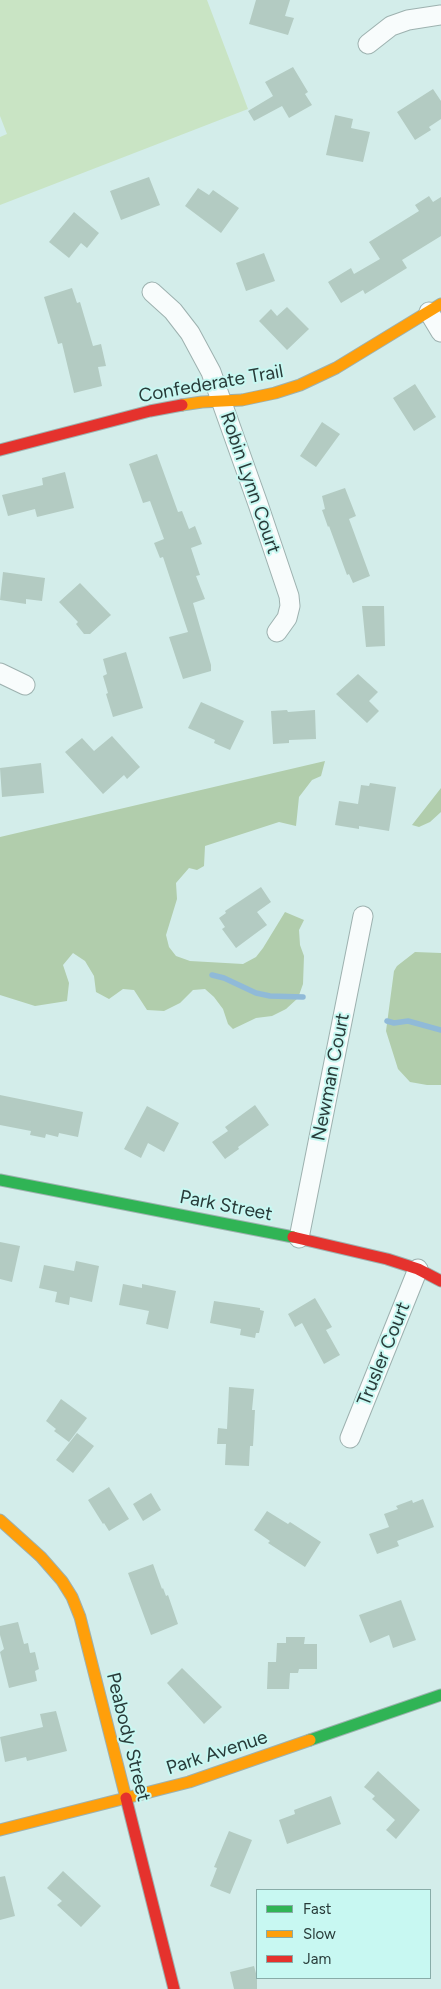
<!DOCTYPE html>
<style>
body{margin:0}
#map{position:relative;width:441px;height:1989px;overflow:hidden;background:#d3edea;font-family:Figtree,sans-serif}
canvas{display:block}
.legend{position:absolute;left:256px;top:1889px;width:175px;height:90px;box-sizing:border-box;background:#c8f8f2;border:1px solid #88aca8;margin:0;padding:6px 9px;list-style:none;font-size:15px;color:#283b39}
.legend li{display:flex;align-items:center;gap:10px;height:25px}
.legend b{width:25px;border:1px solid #88aca8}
</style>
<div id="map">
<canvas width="441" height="1989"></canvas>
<ul class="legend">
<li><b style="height:6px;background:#30b455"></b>Fast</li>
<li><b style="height:6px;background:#ff9f0a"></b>Slow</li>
<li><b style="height:6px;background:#e5322d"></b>Jam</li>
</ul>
</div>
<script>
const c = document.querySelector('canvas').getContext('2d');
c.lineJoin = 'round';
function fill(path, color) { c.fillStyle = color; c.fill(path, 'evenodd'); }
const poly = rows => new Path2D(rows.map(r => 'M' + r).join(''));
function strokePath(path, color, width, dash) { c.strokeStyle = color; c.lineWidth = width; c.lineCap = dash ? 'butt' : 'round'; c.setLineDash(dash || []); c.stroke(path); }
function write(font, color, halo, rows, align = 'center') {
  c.font = font + ' Figtree,sans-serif'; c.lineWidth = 4; c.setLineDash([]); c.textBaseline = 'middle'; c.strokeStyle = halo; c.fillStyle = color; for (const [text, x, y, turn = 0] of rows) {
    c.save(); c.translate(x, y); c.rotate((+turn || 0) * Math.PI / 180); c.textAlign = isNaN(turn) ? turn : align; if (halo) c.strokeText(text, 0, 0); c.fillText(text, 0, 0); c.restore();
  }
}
fill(poly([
 [0,0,207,0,248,109,0,205,0,137,7,134,0,116]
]), '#c9e4c4');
fill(poly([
 [325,761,321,776,312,780,299,797,296,826,279,822,205,846,204,866,197,870,189,868,176,883,177,899,166,935,169,947,176,956,190,961,243,964,256,957,263,948,285,912,304,920,299,930,300,945,304,956,303,984,298,998,286,1009,272,1016,256,1018,233,1029,228,1024,223,1009,214,997,205,989,193,990,180,1003,164,1011,147,1010,134,990,123,989,109,999,96,992,94,976,85,961,73,953,63,965,69,983,67,1001,35,1006,0,995,0,837],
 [441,788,441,812,430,822,419,827,412,825],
 [415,952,441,953,441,1085,427,1085,410,1082,398,1069,386,1031,394,971,397,966]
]), '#b1cdac');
strokePath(poly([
 [212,975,224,978,256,993,270,996,303,997],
 [387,1021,394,1023,408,1021,441,1030]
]), '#90bad8', 5.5);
fill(poly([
 [256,0,290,0,285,16,294,18,288,35,249,24],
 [293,67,308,92,305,94,312,105,289,118,282,106,254,121,248,111,273,96,265,82],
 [433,89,441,101,441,119,429,127,431,130,415,140,397,112],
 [335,115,353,119,351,128,370,132,363,162,326,155],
 [149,177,160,205,121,220,110,191],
 [198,188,209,195,213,190,239,208,221,233,185,206],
 [429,196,433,202,441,197,441,236,402,260,407,268,365,294,363,290,341,303,328,282,351,268,354,274,380,259,369,242,419,211,415,205],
 [74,212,99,233,87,248,81,243,69,258,49,242],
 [264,253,275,281,246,291,236,263],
 [72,288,77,303,80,302,93,346,101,344,106,366,98,367,102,386,74,393,62,343,58,344,44,297],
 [287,307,309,329,287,350,259,321,271,309,277,316],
 [415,384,436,417,414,431,393,398],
 [322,422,340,434,316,467,300,456],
 [157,454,178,512,182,511,189,529,195,526,202,544,191,548,200,575,196,576,205,599,193,603,211,665,211,671,183,679,169,637,188,632,163,557,160,558,154,543,164,539,150,501,143,503,129,464],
 [65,472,74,508,37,517,35,509,8,516,2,495,43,485,42,478],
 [345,488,356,516,349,519,370,576,353,583,349,574,347,575,329,526,328,527,322,510,325,509,322,496],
 [3,572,45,578,42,601,26,599,26,604,0,600],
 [80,583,111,615,90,634,84,634,76,624,78,622,59,602],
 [362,606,384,606,385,646,366,647],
 [126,652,143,708,113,717,106,694,108,693,103,676,107,674,103,659],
 [358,674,378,692,369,701,379,711,367,723,336,694],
 [201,702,244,721,230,750,214,743,215,740,188,728],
 [287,710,288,712,315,710,316,739,289,740,289,743,273,744,271,711],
 [112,736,140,767,127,779,124,775,103,794,65,752,82,738,94,751],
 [41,763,44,793,2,797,0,768],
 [370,783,396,787,389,831,359,826,359,829,335,825,339,801,358,804,361,785,369,786],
 [261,887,271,902,257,912,267,925,236,948,222,929,225,927,219,918,226,913,225,911],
 [0,1095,83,1112,78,1137,59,1133,58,1137,46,1134,45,1138,30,1135,31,1131,0,1125],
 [255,1105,269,1125,238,1147,239,1149,225,1159,212,1142,228,1131,225,1127],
 [147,1106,179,1123,164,1152,148,1143,141,1158,124,1149],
 [0,1242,20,1246,12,1282,0,1279],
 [76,1261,99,1266,92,1302,70,1297,69,1305,55,1302,57,1292,39,1288,44,1265,74,1271],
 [123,1284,142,1288,142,1284,176,1291,168,1329,146,1324,149,1311,119,1305],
 [315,1298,332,1327,326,1330,340,1355,324,1364,302,1323,295,1327,288,1314],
 [214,1301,260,1308,260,1310,264,1311,259,1333,256,1333,255,1338,240,1335,241,1329,210,1323],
 [229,1387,254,1389,252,1410,255,1410,253,1446,250,1446,249,1466,225,1465,226,1444,217,1444,218,1428,227,1429],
 [61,1399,87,1418,69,1442,54,1431,56,1429,46,1421],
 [77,1433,94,1446,73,1473,56,1460],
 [109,1487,129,1519,109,1531,104,1523,103,1524,88,1500],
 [151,1493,161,1510,143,1521,133,1504],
 [423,1499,434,1527,397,1541,399,1546,377,1554,369,1534,389,1527,384,1514,398,1509,396,1506,412,1500,413,1503],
 [267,1511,288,1524,290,1522,321,1542,305,1567,268,1543,270,1541,254,1530],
 [153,1564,162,1589,163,1588,166,1596,168,1595,178,1624,151,1635,128,1573],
 [401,1600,416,1640,393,1648,389,1635,370,1643,359,1615],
 [18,1622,24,1644,28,1643,30,1653,35,1652,39,1669,35,1671,37,1681,9,1688,0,1652,4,1649,0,1635,0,1626],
 [286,1637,305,1637,304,1644,317,1644,317,1669,299,1669,298,1673,290,1673,289,1689,267,1689,268,1662,276,1662,277,1643,286,1643],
 [182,1668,222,1707,204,1724,167,1683],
 [56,1711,67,1751,27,1761,26,1757,5,1762,0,1737,43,1727,40,1714],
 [378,1771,420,1810,396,1839,386,1830,395,1820,372,1799,375,1796,364,1787],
 [331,1796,341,1824,287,1844,279,1820,295,1814,294,1810],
 [229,1831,252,1840,230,1894,210,1886,217,1868,214,1867],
 [63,1871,101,1906,81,1927,57,1905,62,1901,47,1888],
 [5,1876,15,1916,0,1920,0,1877],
 [254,1966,257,1977,257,1989,234,1989,230,1972]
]), '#b3cbc2');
const street = poly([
 [368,44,391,26,408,20,441,15],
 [152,292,173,311,190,333,211,372,258,504,289,596,290,606,287,618,277,632],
 [429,312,441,332],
 [0,673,25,685],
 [299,1238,363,916],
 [350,1438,418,1269]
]);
const fast = poly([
 [0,1180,293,1237],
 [310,1740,441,1695]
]);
const slow = poly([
 [182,405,202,402,242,400,275,393,300,385,336,368,441,304],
 [0,1520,41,1557,62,1581,72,1597,80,1617,126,1798],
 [0,1830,189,1782,310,1740]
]);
const jam = poly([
 [0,450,150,411,182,405],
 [293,1237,387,1259,418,1269,441,1281],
 [126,1798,174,1989]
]);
strokePath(street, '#9db1af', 21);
strokePath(fast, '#9db1af', 13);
strokePath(slow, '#9db1af', 13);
strokePath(jam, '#9db1af', 13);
strokePath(street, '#f8fcfc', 19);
strokePath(fast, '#30b455', 11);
strokePath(slow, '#ff9f0a', 11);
strokePath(jam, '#e5322d', 11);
write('19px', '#283b39', '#c8f8f2', [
 ["Confederate Trail",211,384,-10],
 ["Robin Lynn Court",250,483,71],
 ["Newman Court",331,1077,-79],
 ["Park Street",226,1206,11],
 ["Trusler Court",384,1354,-68],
 ["Peabody Street",128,1737,76],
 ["Park Avenue",217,1753,-18]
]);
</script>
